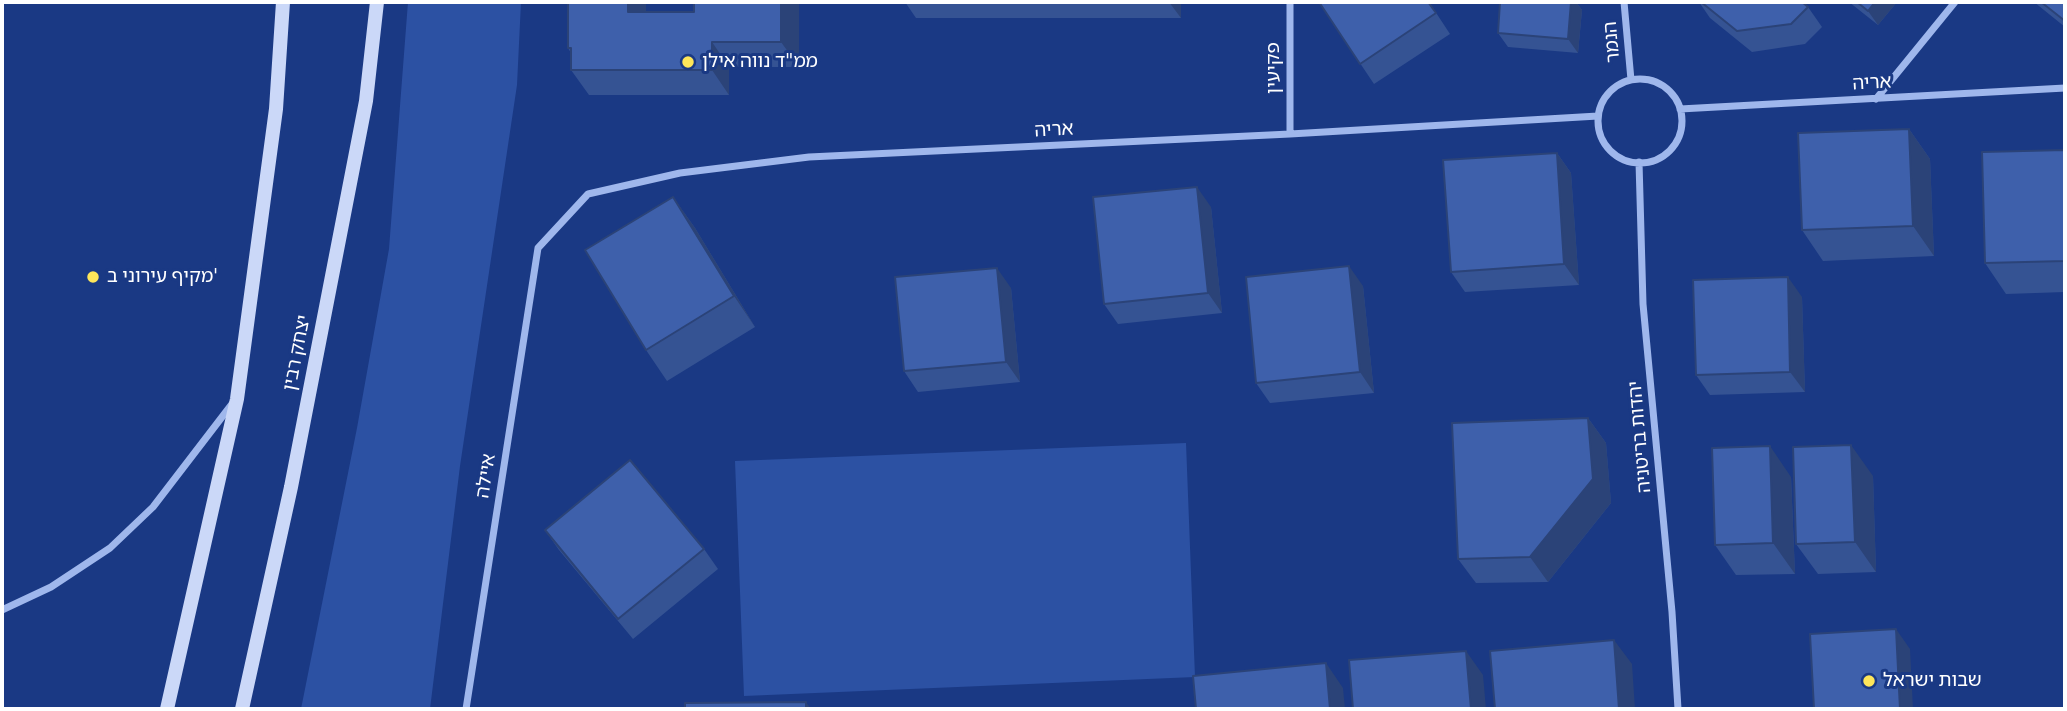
<!DOCTYPE html>
<meta charset="utf-8">
<style>
body{margin:0}
#map{position:relative;width:2067px;height:711px;overflow:hidden;background:#1a3984;font-family:"IBM Plex Sans",sans-serif}
canvas{display:block}
.frame{position:absolute;inset:0;border:4px solid #fff;pointer-events:none}
</style>
<div id="map">
<canvas width="2067" height="711"></canvas>
<div class="frame"></div>
</div>
<script>
const c = document.querySelector('canvas').getContext('2d');
c.lineJoin = 'round';
function fill(path, color) { c.fillStyle = color; c.fill(path, 'evenodd'); }
const poly = rows => new Path2D(rows.map(r => 'M' + r).join(''));
function strokePath(path, color, width, dash) { c.strokeStyle = color; c.lineWidth = width; c.lineCap = dash ? 'butt' : 'round'; c.setLineDash(dash || []); c.stroke(path); }
function write(font, color, halo, rows, align = 'center') {
  c.font = font + ' "IBM Plex Sans","Noto Sans Hebrew",sans-serif'; c.lineWidth = 6; c.setLineDash([]); c.textBaseline = 'middle'; c.strokeStyle = halo; c.fillStyle = color; for (const [text, x, y, turn = 0] of rows) {
    c.save(); c.translate(x, y); c.rotate((+turn || 0) * Math.PI / 180); c.textAlign = isNaN(turn) ? turn : align; if (halo) c.strokeText(text, 0, 0); c.fillText(text, 0, 0); c.restore();
  }
}
fill(poly([
 [408,2,521,2,517,85,460,466,430,709,301,709,357,428,389,249],
 [1186,443,1195,677,744,696,735,461]
]), '#2c51a3');
strokePath(poly([
 [1290,2,1290,134],
 [1624,2,1631,80],
 '1598 121a42 42 0 1 1 84 0a42 42 0 1 1-84 0Z',
 [1876,99,1955,2],
 [1680,109,2065,88],
 [1639,162,1643,304,1672,612,1678,709],
 [2,610,51,587,110,548,153,507,232,404],
 [466,709,538,248,588,194,680,173,809,157,1290,134,1598,116]
]), '#9fb7ec', 7);
strokePath(poly([
 [167,709,237,399,276,109,283,2],
 [242,709,291,487,366,101,377,2]
]), '#cbd8f8', 14);
fill(poly([
 [646,2,646,12,694,12,694,2,798,2,799,67,729,67,729,95,589,95,571,70,571,53,568,48],
 [905,2,1181,2,1181,18,916,18],
 [1319,2,1429,2,1450,34,1374,84],
 [1500,2,1576,2,1582,10,1578,53,1508,47,1498,33],
 [1699,2,1802,2,1808,7,1822,27,1805,44,1752,52,1710,18],
 [1849,2,1897,2,1878,25],
 [2034,2,2065,2,2065,27],
 [1909,129,1930,159,1934,256,1823,261,1802,230],
 [2065,150,2065,292,2006,294,1985,263],
 [1557,153,1571,173,1579,285,1465,292,1451,272],
 [673,197,695,228,755,327,667,381,646,350],
 [1211,207,1222,313,1118,324,1104,304],
 [1363,286,1374,393,1270,403,1256,383],
 [1011,288,1020,382,918,392,904,371],
 [1802,297,1805,392,1710,395,1696,375],
 [1588,418,1606,443,1611,503,1548,582,1476,583,1458,559],
 [1873,476,1876,572,1818,574,1796,544],
 [1791,477,1795,574,1736,575,1715,545],
 [545,530,704,549,718,569,633,639,559,550]
]), '#355393');
fill(poly([
 [628,2,646,2,646,37,628,12],
 [781,2,798,2,799,3,799,67,781,42],
 [1169,2,1181,2,1181,18],
 [1571,2,1576,2,1582,10,1578,53,1568,39],
 [1875,2,1897,2,1878,25,1868,11],
 [712,42,729,67,729,95,712,70],
 [1909,129,1930,159,1934,256,1913,226],
 [1557,153,1571,173,1579,285,1564,264],
 [1197,187,1211,207,1222,313,1208,293],
 [673,197,695,228,755,327,734,296],
 [1349,266,1363,286,1374,393,1360,372],
 [997,268,1011,288,1020,382,1006,362],
 [1788,277,1802,297,1805,392,1790,372],
 [1588,418,1606,443,1611,503,1548,582,1530,557],
 [1851,445,1873,476,1876,572,1855,542],
 [1770,446,1791,477,1795,574,1773,543],
 [1896,629,1910,649,1913,709,1900,709],
 [1614,640,1632,664,1635,709,1619,709],
 [1466,651,1483,675,1486,709,1471,709],
 [1326,663,1343,688,1345,709,1330,709],
 [806,702,811,709,806,709]
]), '#2b4378');
const building = poly([
 [568,2,628,2,628,12,694,12,694,2,781,2,781,42,712,42,712,70,571,70,571,48,568,48,568,2],
 [1319,2,1428,2,1436,13,1360,64,1319,2],
 [1500,2,1571,2,1568,39,1498,33,1500,2],
 [1701,2,1802,2,1808,7,1791,24,1737,31,1701,2],
 [1857,2,1875,2,1868,11,1857,2],
 [2041,2,2065,2,2065,21,2041,2],
 [1909,129,1913,226,1802,230,1798,133,1909,129],
 [2065,150,2065,261,1985,263,1982,152,2065,150],
 [1557,153,1564,264,1451,272,1443,160,1557,153],
 [1197,187,1208,293,1104,304,1093,197,1197,187],
 [673,197,734,296,646,350,585,250,673,197],
 [1349,266,1360,372,1256,383,1246,277,1349,266],
 [997,268,1006,362,904,371,895,277,997,268],
 [1788,277,1790,372,1696,375,1693,280,1788,277],
 [1588,418,1593,479,1530,557,1458,559,1452,423,1588,418],
 [1851,445,1855,542,1796,544,1793,447,1851,445],
 [1770,446,1773,543,1715,545,1712,448,1770,446],
 [630,460,704,549,618,619,545,530,630,460],
 [1896,629,1900,709,1814,709,1810,634,1896,629],
 [1614,640,1619,709,1495,709,1490,651,1614,640],
 [1466,651,1471,709,1353,709,1349,660,1466,651],
 [1326,663,1330,709,1196,709,1193,676,1326,663],
 [806,702,806,709,685,709,685,703,806,702]
]);
fill(building, '#3e60ab');
strokePath(building, '#2b4378', 2);
for (const [x, y, r, color] of [
 [688,62,7,"#fee65a"],
 [93,277,7,"#fee65a"],
 [1869,681,7,"#fee65a"]
]) { const dot = new Path2D(); dot.arc(x, y, r, 0, 2 * Math.PI); c.fillStyle = color; c.fill(dot); strokePath(dot, '#1a3984', 2.5); }
write('19px', '#fff', '#1a3984', [
 ["הנמר",1612,42,-95],
 ["פקיעין",1274,68,-90],
 ["אריה",1872,83,-3],
 ["אריה",1054,130,-3],
 ["יצחק רבין",297,353,-79],
 ["יהדות בריטניה",1640,437,-95],
 ["איילה",486,476,-81]
]);
write('19px', '#fff', '#1a3984', [
 ["ממ\"ד נווה אילן",702,62],
 ["מקיף עירוני ב'",107,277],
 ["שבות ישראל",1883,681]
], 'left');
</script>
